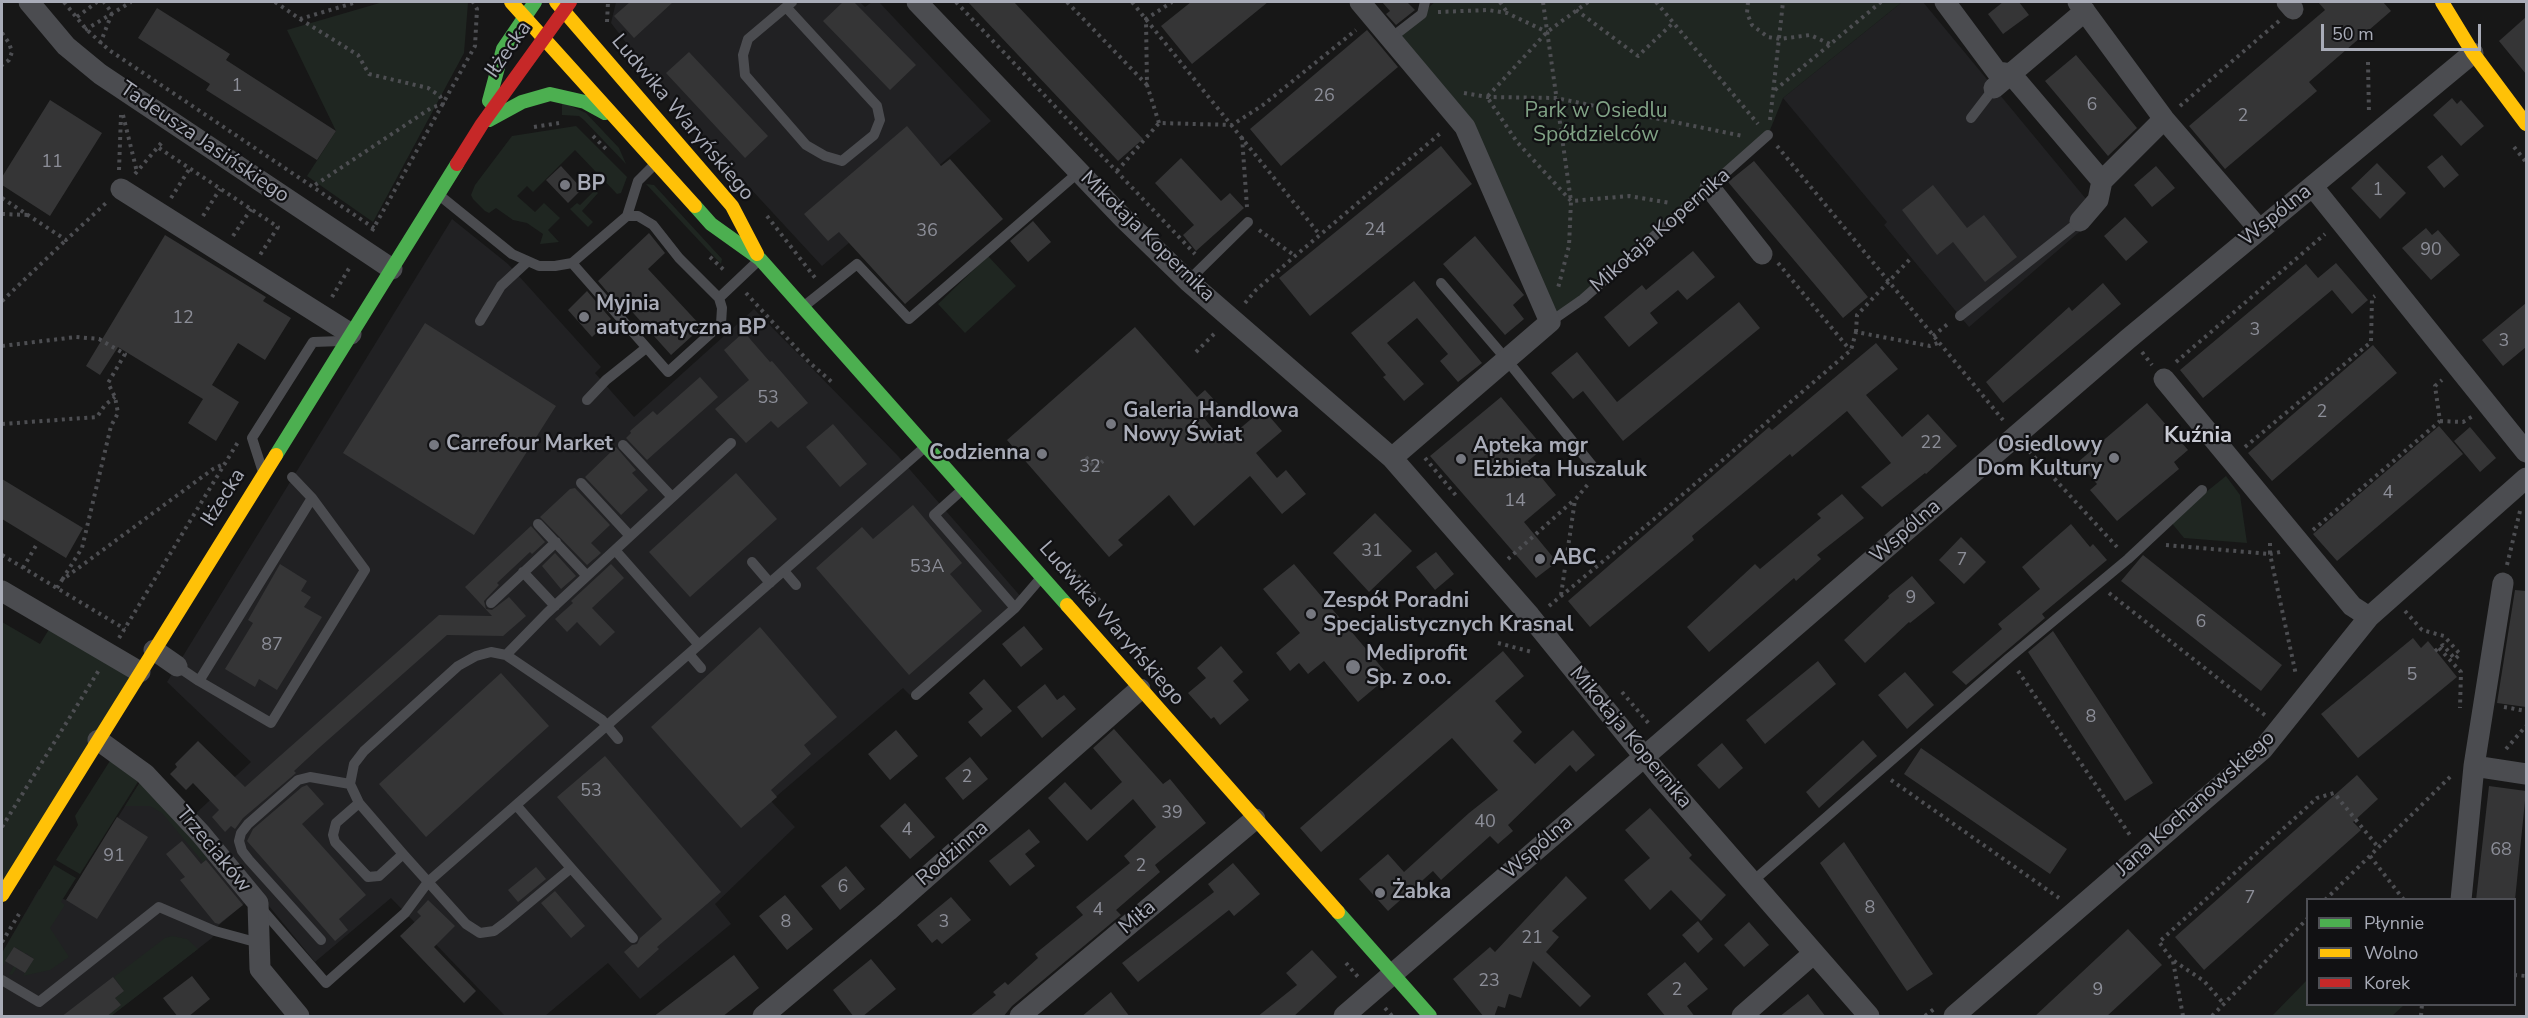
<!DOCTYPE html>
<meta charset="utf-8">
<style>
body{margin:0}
#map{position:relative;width:2528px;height:1018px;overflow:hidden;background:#171717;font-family:"Nunito Sans",sans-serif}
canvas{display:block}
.frame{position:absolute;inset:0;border:3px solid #a9acb8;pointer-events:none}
.legend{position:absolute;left:2306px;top:898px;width:210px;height:108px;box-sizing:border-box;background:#111113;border:2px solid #4e4f55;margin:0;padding:8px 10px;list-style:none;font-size:18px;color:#a9acb8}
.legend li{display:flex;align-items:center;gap:12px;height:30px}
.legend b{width:30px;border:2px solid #4e4f55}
.scale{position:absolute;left:2321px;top:24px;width:160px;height:27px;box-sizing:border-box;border:3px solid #a9acb8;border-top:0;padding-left:8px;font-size:18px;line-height:21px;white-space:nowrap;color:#a9acb8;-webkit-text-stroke:4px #111113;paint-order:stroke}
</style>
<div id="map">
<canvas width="2528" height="1018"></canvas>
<div class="frame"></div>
<ul class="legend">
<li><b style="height:8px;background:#4caf50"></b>Płynnie</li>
<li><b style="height:8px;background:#ffc107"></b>Wolno</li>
<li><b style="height:8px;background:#c62828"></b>Korek</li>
</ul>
<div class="scale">50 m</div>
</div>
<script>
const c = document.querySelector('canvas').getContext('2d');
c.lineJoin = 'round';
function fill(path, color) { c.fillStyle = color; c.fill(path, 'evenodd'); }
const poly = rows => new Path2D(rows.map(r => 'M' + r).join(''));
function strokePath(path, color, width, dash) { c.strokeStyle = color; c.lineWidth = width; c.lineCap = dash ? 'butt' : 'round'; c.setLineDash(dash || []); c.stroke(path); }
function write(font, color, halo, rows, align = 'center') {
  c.font = font + ' "Nunito Sans",sans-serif'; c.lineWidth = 4.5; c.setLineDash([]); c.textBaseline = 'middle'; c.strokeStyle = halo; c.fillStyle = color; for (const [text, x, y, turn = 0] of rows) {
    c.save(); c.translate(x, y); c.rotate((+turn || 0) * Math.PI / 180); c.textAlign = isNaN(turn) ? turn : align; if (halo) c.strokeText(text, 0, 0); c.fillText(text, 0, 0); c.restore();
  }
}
fill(poly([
 [616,2,860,2,865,7,872,2,879,2,991,121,822,266,676,108,611,23],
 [1902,2,1923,2,2086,199,2085,227,1969,327,1884,225,1887,222,1783,98],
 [452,219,508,264,601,367,595,373,634,417,754,309,898,456,1022,598,910,695,903,688,771,801,795,827,715,904,731,924,640,999,608,963,545,1016,505,1016,391,898,315,962,194,815,251,762,167,682],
 [142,779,246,902,218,926,212,938,111,1016,2,1016,2,953,39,889,66,900]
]), '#212123');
fill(poly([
 [383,2,468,3,464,53,373,222,307,176,336,131,287,30],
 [1435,2,1902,2,1783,98,1768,135,1550,322,1465,127,1391,38],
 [562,102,586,113,619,148,626,164,584,120,579,116,562,115],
 [576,126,627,177,621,193,617,194,575,150,533,192,527,186,517,196,535,212,544,203,560,218,548,230,559,242,540,244,543,234,527,223,513,220,496,208,489,213,485,211,473,199,471,195,475,185,512,136],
 [646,184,654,185,722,259,721,264],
 [595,190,598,193,582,211,593,222,588,227,570,209,577,203,580,205],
 [988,256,1016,286,965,333,938,304],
 [2226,476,2240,495,2247,543,2184,538,2170,521],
 [2,622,40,644,51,626,140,672,2,895],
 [113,756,141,777,80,874,56,860,78,825,75,816],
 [142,779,209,857,203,862,162,813,150,806,125,806],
 [54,865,76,878,61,902,65,905,50,928,69,957,50,970,23,976,34,959,26,953,12,975,9,974,23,952,15,947,2,967,2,953],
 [172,936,187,939,198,949,111,1016,106,1016,121,1005,115,998,124,991,114,977,165,938],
 [2307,980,2308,1004,2404,1005,2392,1016,2272,1016]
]), '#1f2621');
fill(poly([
 [630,2,673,2,634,38,614,16],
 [843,2,854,2,916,65,890,90,823,21],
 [968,2,1014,2,1143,139,1118,161],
 [1191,2,1268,2,1192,64,1161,26],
 [1382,2,1407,2,1415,10,1396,25,1386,14,1390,11],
 [2003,2,2019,2,2029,15,2003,34,1988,14],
 [2318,2,2383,2,2391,11,2309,82,2317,91,2225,169,2189,126,2325,10],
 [157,8,230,54,226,60,336,131,317,160,206,90,210,84,138,38],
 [2526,17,2526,74,2499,41],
 [1367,30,1398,67,1281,166,1250,129],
 [689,52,768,136,745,158,666,73],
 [2076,55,2137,128,2108,156,2045,81],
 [2452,98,2457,104,2461,100,2484,126,2461,146,2433,115],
 [50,100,102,133,50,216,2,185,2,177],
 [907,126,941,166,950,159,1003,219,905,304,839,232,828,241,804,214],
 [1441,146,1472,184,1310,316,1279,278],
 [2442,155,2459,175,2444,188,2427,167],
 [1181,158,1221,201,1230,193,1244,208,1196,251,1183,235,1194,225,1155,183],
 [1754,161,1868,297,1843,318,1728,182],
 [2377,163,2406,193,2380,219,2351,188],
 [561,166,582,189,568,203,546,180],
 [2156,166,2175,188,2152,207,2134,185],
 [1933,185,1967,228,1984,215,2017,257,1985,282,1953,242,1937,255,1902,210],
 [2125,217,2148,242,2126,261,2104,236],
 [1033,221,1051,242,1028,262,1010,241],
 [2426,228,2432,235,2438,230,2460,255,2431,280,2402,248],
 [649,233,665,253,648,269,702,327,671,355,626,305,622,309,598,281],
 [165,235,266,297,263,301,291,318,265,360,238,343,212,385,239,402,216,441,188,423,203,399,118,347,100,375,86,366],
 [1475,236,1524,295,1513,305,1524,319,1505,335,1443,264],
 [1693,251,1715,277,1687,300,1678,290,1650,313,1658,323,1629,347,1604,317,1642,285,1646,290],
 [2336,263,2368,300,2352,314,2332,290,2203,398,2180,370,2306,264,2318,278],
 [1414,281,1482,363,1458,382,1440,361,1448,354,1417,318,1387,343,1424,384,1404,401,1383,377,1386,375,1351,333],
 [2103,283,2121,304,2003,403,1986,382,2069,307,2072,311],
 [587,291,611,319,592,337,568,310],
 [1739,302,1760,328,1623,441,1583,391,1573,399,1551,373,1577,352,1617,402],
 [2526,303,2526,347,2503,366,2482,340],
 [425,323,556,406,474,535,343,453],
 [1135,327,1197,397,1205,390,1219,405,1204,418,1224,442,1263,409,1282,431,1256,453,1277,478,1286,470,1306,494,1282,514,1250,476,1194,526,1169,495,1118,540,1123,545,1109,557,1007,440],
 [744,332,770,362,772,361,808,403,778,428,771,421,746,443,715,409,749,380,724,350],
 [1876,343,1898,369,1866,395,1902,437,1928,414,1957,446,1926,474,1925,473,1882,507,1861,487,1891,463,1847,411,1792,457,1790,454,1692,536,1694,540,1590,627,1568,601,1769,427,1772,430],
 [2373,345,2397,373,2272,481,2248,453],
 [700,377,718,397,647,460,626,438,631,433,630,431,653,411,657,415],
 [1501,397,1544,448,1528,461,1556,495,1524,522,1557,562,1536,578,1430,456],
 [2147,403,2188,450,2174,462,2179,469,2117,521,2090,490,2097,484,2078,462],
 [833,424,867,464,840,487,806,447],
 [2439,426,2463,454,2337,561,2313,534],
 [2470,427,2496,458,2480,472,2454,441],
 [616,447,636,470,632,473,648,490,621,515,585,477],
 [736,473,777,519,690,597,649,552],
 [2,479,83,528,66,558,2,519],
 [575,488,610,525,591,543,601,553,587,565,540,517,570,489],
 [1842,494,1864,518,1817,555,1821,559,1796,581,1794,578,1709,652,1687,627,1755,564,1760,569,1821,518,1817,514],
 [913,505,962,563,950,574,982,611,909,675,816,568,862,527,873,539],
 [1375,513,1412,551,1369,592,1333,553],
 [2071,524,2090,547,2093,544,2107,560,2042,614,2045,618,1966,685,1952,672,2002,629,1998,624,2040,589,2022,567],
 [531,526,545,542,532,554,530,552,497,583,499,585,484,601,486,609,492,610,509,597,526,616,503,636,447,635,320,747,294,771,296,773,243,818,235,829,231,826,225,832,212,817,219,810,193,783,186,790,170,774,177,767,175,764,198,741,245,787,439,615,492,616,465,587],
 [1961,537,1986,562,1964,584,1939,560],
 [1436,552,1454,574,1435,590,1416,567],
 [555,553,576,576,561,589,542,566],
 [2143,555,2282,665,2261,691,2121,581],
 [280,564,307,581,301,591,311,597,304,607,322,617,277,690,259,679,255,687,225,669,253,623,248,620],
 [611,564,624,578,592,608,615,632,600,646,577,622,567,632,555,619,573,603,571,601],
 [1294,564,1389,676,1358,702,1324,661,1308,674,1299,663,1290,671,1276,653,1300,633,1263,589],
 [1912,576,1935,603,1910,623,1909,622,1865,663,1844,640,1889,598,1888,596],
 [2515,590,2526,591,2526,707,2497,703],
 [1024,626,1043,649,1021,667,1002,644],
 [760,627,837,717,804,745,811,754,771,790,777,797,741,828,651,727],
 [2053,631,2153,783,2125,801,2028,652],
 [2413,638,2421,648,2428,641,2457,677,2358,758,2321,714],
 [1221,646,1243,672,1233,681,1249,700,1220,725,1214,717,1211,719,1188,693,1206,678,1197,668],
 [1503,651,1524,676,1495,701,1522,732,1513,741,1535,764,1573,730,1595,755,1576,772,1570,765,1508,825,1513,831,1498,844,1490,836,1441,880,1433,871,1388,911,1359,879,1388,854,1404,872,1469,813,1498,790,1452,738,1321,852,1300,828],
 [1818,661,1836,684,1765,744,1746,720],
 [1905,672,1934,705,1907,729,1878,695],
 [501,673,549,726,426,837,379,784],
 [984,679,1012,711,981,737,968,722,983,709,969,693],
 [1045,684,1057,700,1064,695,1076,709,1042,738,1017,707],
 [1114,729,1163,784,1170,779,1206,823,1155,865,1160,872,1116,910,1121,915,1012,1006,1003,1017,969,1017,996,995,993,992,1005,982,1008,985,1038,958,1035,954,1083,915,1076,907,1130,863,1124,856,1156,827,1133,799,1087,841,1048,798,1065,782,1091,810,1122,782,1093,748],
 [896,730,918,756,890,780,868,754],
 [1863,740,1877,756,1819,808,1806,792],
 [1722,743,1743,768,1719,789,1697,765],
 [1921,748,2067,849,2050,874,1904,774],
 [605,756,721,892,657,947,659,949,638,968,624,952,632,945,637,944,640,938,662,919,557,797],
 [970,757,988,779,963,800,945,778],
 [2357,775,2378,799,2353,822,2361,830,2204,970,2175,937],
 [307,785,324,804,302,824,366,895,339,919,348,930,335,941,247,841,253,829,302,787],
 [2489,786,2526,791,2515,900,2476,900],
 [905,803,935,837,910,859,880,826],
 [1650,808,1692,855,1689,858,1726,895,1701,921,1671,890,1650,910,1624,880,1650,858,1625,830],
 [117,817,148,837,97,919,66,900],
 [1029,829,1040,842,1025,854,1035,866,1010,886,989,861],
 [182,841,201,864,206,860,243,905,219,924,215,923,180,880,185,877,166,854],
 [1844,842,1933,974,1907,991,1820,863],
 [1233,863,1260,894,1234,916,1229,910,1138,982,1122,963,1214,892,1208,884],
 [846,866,865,889,840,910,821,886],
 [536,867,546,879,518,902,508,890],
 [1566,876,1587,898,1552,931,1559,937,1546,952,1591,996,1580,1007,1533,961,1521,998,1509,994,1505,1008,1498,1006,1494,1017,1484,1017,1453,979,1490,947,1495,952],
 [555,891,585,926,571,938,541,903],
 [785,895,813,929,787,950,759,916],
 [951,897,971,920,942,944,937,939,932,943,917,925],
 [428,900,455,926,434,947,476,991,464,1003,400,936,421,916,417,912],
 [1698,921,1713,939,1698,953,1682,935],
 [1749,922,1769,945,1744,967,1724,945],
 [2128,929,2162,965,2106,1017,2034,1017],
 [14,947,34,959,25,973,5,961],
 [1312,950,1337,977,1293,1017,1257,1017,1297,985,1286,973],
 [734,955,759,988,722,1017,653,1017],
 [871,959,896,989,862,1017,854,1017,833,990],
 [1685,962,1708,989,1687,1006,1695,1017,1666,1017,1647,994],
 [192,976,210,999,188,1017,178,1017,163,998],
 [113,977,124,991,115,998,121,1005,106,1017,61,1017],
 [1111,992,1130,1017,1081,1017],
 [1808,994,1826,1017,1779,1017]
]), '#353536');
strokePath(poly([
 [64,2,86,29,109,50,374,228],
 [275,2,300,19,357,2],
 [956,2,1195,254],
 [1067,2,1147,85],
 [1132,2,1320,235],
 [1500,2,1507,12],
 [1543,2,1571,201,1569,246,1558,288],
 [1588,2,1547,32,1487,97,1517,142,1571,201,1629,196,1670,203],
 [1656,2,1758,124],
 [1748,2,1747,13,1752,25,1768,37,1780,39,1810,35,1830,44],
 [1576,10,1638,56,1673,23],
 [1438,12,1488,10,1507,13,1547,32],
 [77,17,97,2],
 [300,19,358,55,369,74,428,88,440,96,443,104,431,108,312,187],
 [607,22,608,2],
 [85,30,131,2],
 [2,33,9,43,12,52,9,60,2,65],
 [100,44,112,13,104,2],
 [2368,62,2369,114],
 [1775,90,1881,2],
 [1464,93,1487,97,1556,98,1743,136],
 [2180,106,2279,21],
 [123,115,137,172],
 [1770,120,1783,2],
 [1159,123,1147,85,1146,19,1172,2],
 [534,127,559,123],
 [593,136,607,150],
 [1242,137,1247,207],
 [1777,146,2003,420],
 [2514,147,2526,162],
 [159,148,278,227,260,255],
 [119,170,121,115],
 [1117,171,1159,123,1232,125,1263,105,1356,30],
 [135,174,163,141],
 [2,198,66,240,106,203],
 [171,198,190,168],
 [2,214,28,215],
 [203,216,220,189],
 [767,216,816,279],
 [1259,230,1295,256],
 [372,231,475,46,477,9,473,2],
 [233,236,251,209],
 [710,257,726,272],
 [1778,263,1850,350],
 [746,293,809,362,834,384],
 [332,297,351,265],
 [2,301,66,240],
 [1245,303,1256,290,1295,256,1443,131],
 [1856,332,1857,315,1911,258],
 [1933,336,1949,323],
 [2,346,76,337,99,339,125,354,108,383,115,397,118,413,111,426,82,548,62,580],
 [1196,352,1216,332],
 [2142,352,2152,365],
 [2176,362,2325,234],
 [2440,421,2463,422,2473,416],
 [2,424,97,417,105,405,115,397],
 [2245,447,2371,342,2372,298,2375,296],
 [2029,451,2117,547],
 [1086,457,1095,468,1103,461],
 [1425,458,1458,498],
 [2313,530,2440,421,2435,386,2442,380],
 [2166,545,2270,554,2270,540],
 [2280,552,2270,554,2296,675],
 [2,555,125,629],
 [1508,559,1574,500],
 [2507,565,2520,511],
 [23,568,38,542],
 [1073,570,1100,601],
 [57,588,62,580,213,469,224,464],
 [2109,593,2266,716],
 [1561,595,1575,500,1589,483],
 [1549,606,1653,520,1851,350,1856,332,1930,346,1938,343],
 [2405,611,2422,630,2444,636,2460,654,2455,659,2443,645,2435,651],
 [119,638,238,442],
 [1498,643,1532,652],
 [2439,648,2461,672,2460,708],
 [2018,671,2132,838],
 [1622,692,1650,725],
 [2504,707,2526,711],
 [2506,749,2526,726],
 [1891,780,2059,898],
 [2,827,99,670],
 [2370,856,2404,900],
 [2325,900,2451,776],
 [2,942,19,914],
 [2174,961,2204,981,2224,1004],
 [1346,963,1358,977],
 [2514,975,2526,976],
 [1385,1008,1392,1016],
 [1925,1016,1934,1009],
 [2183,1016,2173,961,2159,942,2317,798,2334,793,2378,847],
 [2212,1016,2308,918],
 [2421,1016,2422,1004]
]), '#4d4e52', 4, [3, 4.5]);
strokePath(poly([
 [786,7,877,106,880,120,874,135,842,161,825,156,806,145,745,75,743,55,748,39,792,2],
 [1391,38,1422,14,1425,2],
 [1971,118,1994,88],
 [439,195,512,254,539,266,555,266,572,263,627,216,638,181,655,164],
 [627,216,638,216,653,225,679,258,719,298],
 [572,263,668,372,721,324,722,308,719,298,758,261],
 [1188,281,1248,222],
 [1441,283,1506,359,1598,473],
 [803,307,857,264,909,319,1080,171],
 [1960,316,2080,221],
 [480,321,501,286,527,262],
 [1550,322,1583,299,1768,135],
 [587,400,606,380,646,348],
 [623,445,672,497],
 [262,469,252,438,313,342,341,341],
 [292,477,312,498],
 [581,483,630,536],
 [963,489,934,515,1015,608],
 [538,524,587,576],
 [615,550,731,443],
 [752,562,770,583],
 [784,571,796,585],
 [523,572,555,606],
 [491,603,556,542],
 [689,654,701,668],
 [506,655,491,652,476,656,458,666,364,751,354,764,350,784,359,803,403,854,466,924,480,933,494,931,506,922,571,868,516,805],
 [177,666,199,681,271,723,365,570,312,498,199,681],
 [916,695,1015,608,1039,580],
 [618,739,602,720,506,655,547,613,615,550,699,645],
 [359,803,336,823,333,835,335,842,368,877,379,876,403,854],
 [571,868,633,938],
 [1753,881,2009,658,2128,559,2202,490],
 [260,907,326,983,405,913,428,882,925,447],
 [321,940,249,860,242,851,239,841,241,833,248,824,298,780,310,777,350,784],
 [2,980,39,1002,159,907,215,931,259,943]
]), '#4b4c50', 10);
strokePath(poly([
 [29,2,66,46,100,74,392,269],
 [917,2,1123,218,1188,281,1392,458,1530,616,1659,775,1869,1016],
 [1360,2,1465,127,1550,322,1392,458],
 [1945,2,1997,72,2011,74,2102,181],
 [2078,2,2164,119,2259,229],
 [2287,2,2293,9],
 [1994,88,2085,11],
 [2313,187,2526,452],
 [1710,188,1762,254],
 [121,189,351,334],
 [2080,221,2098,200,2102,181,2164,119],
 [2164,379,2352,606,2369,617],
 [2503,583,2474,766,2526,774],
 [2,591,140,672],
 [154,650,177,666],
 [98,740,145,774,201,834,258,903,260,969,299,1016],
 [2461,900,2474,766],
 [763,1016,888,911,1140,689],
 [1020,1016,1255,819],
 [1344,1016,2128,339,2473,53],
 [1742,1016,1814,953],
 [1954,1016,2263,749,2369,617,2526,478]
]), '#4b4c50', 21);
strokePath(poly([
 [489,101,503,49,535,2],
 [489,120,522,102,550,94,585,102,605,113],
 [695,206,711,224,760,259,1067,605],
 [276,455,457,164],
 [1338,912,1430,1016]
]), '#4caf50', 14);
strokePath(poly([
 [511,2,695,206],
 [556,2,732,206,757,254],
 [2442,2,2473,53,2526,124],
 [1067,605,1338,912],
 [2,895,276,455]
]), '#ffc107', 14);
strokePath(poly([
 [457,164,482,124,570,2]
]), '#c62828', 14);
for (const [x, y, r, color] of [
 [565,185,6,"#767880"],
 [584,317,6,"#767880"],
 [1111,424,6,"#767880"],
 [434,445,6,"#767880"],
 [1042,454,6,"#767880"],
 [2114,458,6,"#767880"],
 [1461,459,6,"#767880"],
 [1540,559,6,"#767880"],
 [1311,614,6,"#767880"],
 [1353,667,8,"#767880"],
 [1380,893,6,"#767880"]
]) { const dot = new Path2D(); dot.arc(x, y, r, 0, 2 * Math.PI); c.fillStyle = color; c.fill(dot); strokePath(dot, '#111113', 2); }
write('18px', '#8c8e98', null, [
 ["1",237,87],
 ["26",1324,97],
 ["6",2092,106],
 ["2",2243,117],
 ["11",52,163],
 ["1",2378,191],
 ["24",1375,231],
 ["36",927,232],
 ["90",2431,251],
 ["12",183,319],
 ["3",2255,331],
 ["3",2504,342],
 ["53",768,399],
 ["2",2322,413],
 ["22",1931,444],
 ["32",1090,468],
 ["4",2388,494],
 ["14",1515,502],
 ["31",1372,552],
 ["7",1962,561],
 ["53A",927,568],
 ["9",1911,599],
 ["6",2201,623],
 ["87",272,646],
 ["5",2412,676],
 ["8",2091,718],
 ["2",967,778],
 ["53",591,792],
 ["39",1172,814],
 ["40",1485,823],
 ["4",907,831],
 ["68",2501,851],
 ["91",114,857],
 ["2",1141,867],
 ["6",843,888],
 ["7",2250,899],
 ["8",1870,909],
 ["4",1098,911],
 ["8",786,923],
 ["3",944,923],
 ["21",1532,939],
 ["23",1489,982],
 ["2",1677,991],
 ["9",2098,991]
]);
write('21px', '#a9acb8', '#111113', [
 ["Iłżecka",509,50,-55],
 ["Ludwika Waryńskiego",682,118,50],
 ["Tadeusza Jasińskiego",204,143,34],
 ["Wspólna",2276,216,-39],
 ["Mikołaja Kopernika",1661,231,-41],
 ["Mikołaja Kopernika",1147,237,44],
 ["Iłżecka",224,498,-58],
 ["Wspólna",1906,532,-41],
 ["Ludwika Waryńskiego",1111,624,49],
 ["Mikołaja Kopernika",1630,738,50],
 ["Jana Kochanowskiego",2196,804,-42],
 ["Wspólna",1538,848,-41],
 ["Trzeciaków",213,850,50],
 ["Rodzinna",953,854,-41],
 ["Miła",1138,918,-40]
]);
write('21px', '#80a285', '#111113', [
 ["Park w Osiedlu",1596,112],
 ["Spółdzielców",1596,136]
]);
write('bold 21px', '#a9acb8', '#111113', [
 ["BP",577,185],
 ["Myjnia",596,305],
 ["automatyczna BP",596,329],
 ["Galeria Handlowa",1123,412],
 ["Nowy Świat",1123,436],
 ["Carrefour Market",446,445],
 ["Osiedlowy",2102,446,"right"],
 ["Dom Kultury",2102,470,"right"],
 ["Apteka mgr",1473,447],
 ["Elżbieta Huszaluk",1473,471],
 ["Codzienna",1030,454,"right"],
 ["ABC",1552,559],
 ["Zespół Poradni",1323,602],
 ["Specjalistycznych Krasnal",1323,626],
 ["Mediprofit",1366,655],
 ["Sp. z o.o.",1366,679],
 ["Żabka",1392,893]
], 'left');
write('bold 22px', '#c9cbd4', '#111113', [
 ["Kuźnia",2198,437]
]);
</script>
